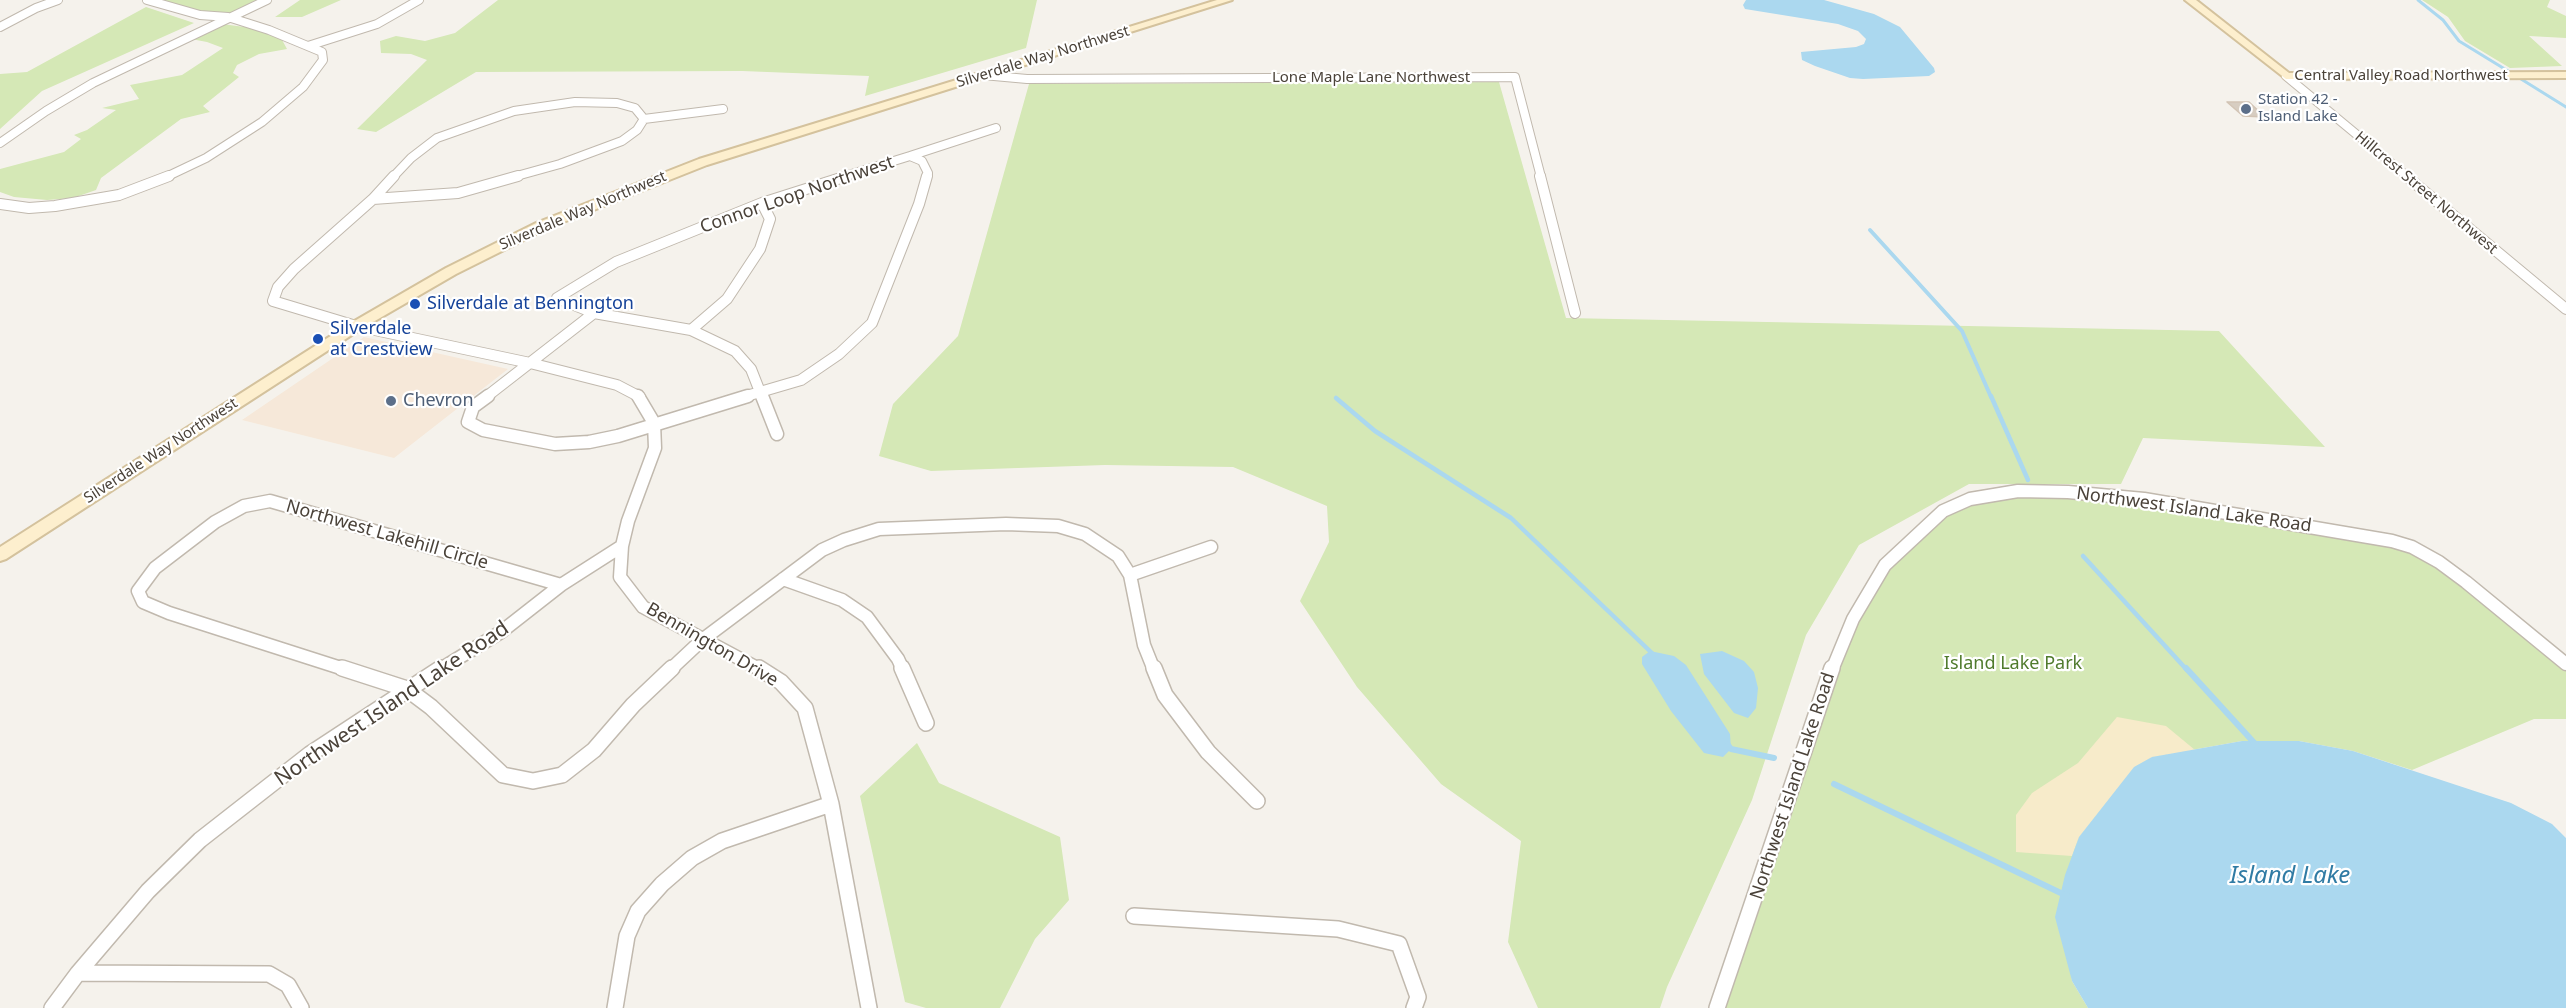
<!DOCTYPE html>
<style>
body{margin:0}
canvas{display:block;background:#f5f2ec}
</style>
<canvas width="2566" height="1008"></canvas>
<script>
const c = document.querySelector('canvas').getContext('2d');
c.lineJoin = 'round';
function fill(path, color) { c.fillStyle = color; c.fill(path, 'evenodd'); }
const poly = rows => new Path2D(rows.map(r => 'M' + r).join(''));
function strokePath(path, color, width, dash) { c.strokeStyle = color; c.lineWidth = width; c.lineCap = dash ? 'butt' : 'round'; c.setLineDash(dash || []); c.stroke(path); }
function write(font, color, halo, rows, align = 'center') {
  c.font = font + ' "Noto Sans",sans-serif'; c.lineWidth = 4.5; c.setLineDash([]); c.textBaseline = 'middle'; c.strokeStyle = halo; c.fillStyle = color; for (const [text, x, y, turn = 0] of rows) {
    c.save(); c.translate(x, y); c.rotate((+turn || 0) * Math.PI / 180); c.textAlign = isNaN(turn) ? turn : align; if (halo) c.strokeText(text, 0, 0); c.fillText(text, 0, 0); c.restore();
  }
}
fill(poly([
 [364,337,508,369,394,458,242,420]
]), '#f6e8d9');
fill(poly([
 [147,0,267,0,228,17],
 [300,0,341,0,302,17,275,17],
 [498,0,1037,0,1026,48,865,96,869,76,742,71,476,72,376,132,357,129,427,60,411,54,381,53,380,41,396,36,425,41,455,33],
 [2422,0,2550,0,2547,7,2566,16,2566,38,2529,36,2562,66,2510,68,2465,41,2448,17],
 [146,7,194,23,42,91,0,129,0,74,27,72],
 [222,24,252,28,281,38,287,49,259,54,237,65,233,73,239,77,203,106,210,112,181,119,101,178,96,190,73,198,47,200,14,197,0,192,0,169,64,152,81,139,74,135,87,130,116,110,102,108,139,99,130,85,182,75,223,48,207,42,191,39],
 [1499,82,1566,318,2219,331,2325,447,2143,438,2121,484,1969,484,1859,545,1806,635,1752,800,1667,987,1660,1008,1538,1008,1508,942,1521,841,1441,784,1357,687,1300,601,1329,542,1327,506,1233,467,1105,465,931,471,879,456,893,404,958,336,1029,84],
 [2068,492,2412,547,2566,664,2566,719,2534,719,2412,770,2353,751,2299,741,2242,741,2152,757,2135,767,2079,837,2062,893,2072,981,2088,1008,1717,1008,1863,599,1920,533,1970,499],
 [917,743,939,783,1060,837,1069,900,1035,939,1000,1008,926,1008,905,1002,860,796]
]), '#d5e8b6');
fill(poly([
 [2117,717,2166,726,2195,750,2152,757,2135,767,2079,837,2072,856,2016,852,2016,815,2032,793,2078,763]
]), '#f7ebca');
fill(poly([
 [1746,0,1824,0,1874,14,1900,27,1934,68,1935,72,1929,76,1863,79,1850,78,1815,66,1802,60,1801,52,1856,47,1864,44,1866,39,1858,31,1838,24,1745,9,1743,5],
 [1650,651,1674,656,1686,665,1730,734,1731,749,1723,757,1704,753,1671,711,1642,664,1642,657],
 [1722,651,1744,661,1754,672,1758,688,1756,708,1748,718,1734,713,1704,674,1700,654],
 [2242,741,2299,741,2353,751,2511,803,2552,824,2566,838,2566,1008,2088,1008,2072,981,2055,917,2065,875,2079,837,2134,767,2152,757]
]), '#abd8ef');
strokePath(poly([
 [2418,0,2443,20,2459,41,2508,71],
 [2521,79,2566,107]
]), '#abd8ef', 3);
strokePath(poly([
 [1870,230,1962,331,1991,397]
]), '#abd8ef', 4);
strokePath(poly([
 [1991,396,2028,480],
 [1336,398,1375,431,1511,518,1654,655],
 [2083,556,2187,670]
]), '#abd8ef', 4.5);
strokePath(poly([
 [2186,668,2258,747],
 [1728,745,1731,749,1774,758],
 [1834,784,2067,896]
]), '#abd8ef', 6);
const building = poly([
 [2227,102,2249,102,2265,117,2243,116,2227,102]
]);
fill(building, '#d7cdc1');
strokePath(building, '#d2c4b5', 1.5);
const minorFar3 = poly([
 [147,0,200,15,228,17,269,30,322,52,323,60,303,87,262,122,206,158,166,177],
 [0,27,36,8,58,0],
 [308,46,377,24,419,0],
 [983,75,1027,79,1515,77,1541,177],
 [2286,76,2408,177],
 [644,119,723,109],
 [0,143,46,111,93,83,267,0],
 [910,156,996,128],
 [393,177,411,158,437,138,514,111,575,102,617,103,635,108,644,119,637,130,622,141,560,164,513,177],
 [842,177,910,156,922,161,928,173,927,177]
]);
const minorFar2 = poly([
 [1540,176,1575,313],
 [2406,176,2566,309],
 [373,199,294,269,278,287,273,301,356,326,530,363,617,385,640,397],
 [373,199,394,176],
 [373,199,458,193,518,176],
 [0,204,29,208,55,206,119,195,169,176],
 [557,298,616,262,762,203,847,176],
 [557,298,594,313,691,330,735,351,751,369,762,397],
 [691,330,727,299,760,249,770,219,762,203],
 [486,397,594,313],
 [743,397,801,380,839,354,872,323,919,204,927,176]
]);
const minorFar1 = poly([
 [488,396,473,407,468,422,483,430,555,444,589,442,618,436,748,396],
 [638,396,654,423,655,448,628,521,622,546,620,577,643,607,761,670],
 [762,396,777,434],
 [1130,575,1211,547],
 [783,579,842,600,867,617,898,659,903,670],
 [347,670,169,613,143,602,138,591,155,568,215,522,244,506,270,501,561,585],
 [439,670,501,632,561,585,622,546],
 [670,670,702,640,822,550,844,540,879,529,1006,524,1058,526,1085,534,1118,556,1130,575,1144,645,1154,670],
 [1832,670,1853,619,1885,565,1943,511,1970,499,2018,491,2068,492,2144,499,2392,541,2412,547,2439,562,2466,582,2566,664]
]);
const minor = poly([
 [342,668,407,689,431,707,503,775,533,781,562,775,594,750,633,705,672,668],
 [759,668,781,682,805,708,831,804,869,1008],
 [902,668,926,723],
 [1154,668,1165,695,1208,752,1257,801],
 [1134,916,1338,929,1399,944,1418,997,1414,1008],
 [78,973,269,974,288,985,301,1008],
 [52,1008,78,973,148,891,200,840,310,754,441,668],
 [615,1008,627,936,638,911,662,884,692,858,722,841,831,804],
 [1717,1008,1832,668]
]);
const secondary = poly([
 [1217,0,1232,0,707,165,546,229,456,274,361,329,6,559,0,561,0,547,351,323,446,268,536,223,699,159,1217,0],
 [2185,0,2196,0,2289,73,2566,72,2566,78,2286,79,2185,0]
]);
strokePath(minorFar3, '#c1b9ae', 10);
strokePath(minorFar2, '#c1b9ae', 12);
strokePath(minorFar1, '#c1b9ae', 15);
strokePath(minor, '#c1b9ae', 18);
strokePath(secondary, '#d4c29d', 4);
strokePath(minorFar3, '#fff', 8);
strokePath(minorFar2, '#fff', 10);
strokePath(minorFar1, '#fff', 12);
strokePath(minor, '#fff', 15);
fill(secondary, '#fdefce');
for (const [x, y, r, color] of [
 [2246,109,6,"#5c6f8a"],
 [415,304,6,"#1a4fb4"],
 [318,339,6,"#1a4fb4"],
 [391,401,6,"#5c6f8a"]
]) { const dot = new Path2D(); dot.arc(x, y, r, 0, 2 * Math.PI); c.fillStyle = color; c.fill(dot); strokePath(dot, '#fff', 2); }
write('15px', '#4a4239', '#fff', [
 ["Silverdale Way Northwest",1043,57,-17],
 ["Central Valley Road Northwest",2401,76],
 ["Lone Maple Lane Northwest",1371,78],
 ["Hillcrest Street Northwest",2426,193,40],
 ["Silverdale Way Northwest",583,211,-23],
 ["Silverdale Way Northwest",161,451,-33]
]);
write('15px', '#4e5e75', '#fff', [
 ["Station 42 -",2258,100],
 ["Island Lake",2258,117]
], 'left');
write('18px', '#4a4239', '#fff', [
 ["Connor Loop Northwest",797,195,-19],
 ["Northwest Island Lake Road",2194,510,8],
 ["Northwest Lakehill Circle",387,535,16],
 ["Bennington Drive",712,645,30],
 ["Northwest Island Lake Road",1793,786,-72]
]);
write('18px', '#164399', '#fff', [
 ["Silverdale at Bennington",427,304],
 ["Silverdale",330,329],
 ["at Crestview",330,350]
], 'left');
write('18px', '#4e5e75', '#fff', [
 ["Chevron",403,401]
], 'left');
write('18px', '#507b2d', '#fff', [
 ["Island Lake Park",2013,664]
]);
write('21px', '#4a4239', '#fff', [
 ["Northwest Island Lake Road",392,704,-34]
]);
write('italic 24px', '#307ba4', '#fff', [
 ["Island Lake",2290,876]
]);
</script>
